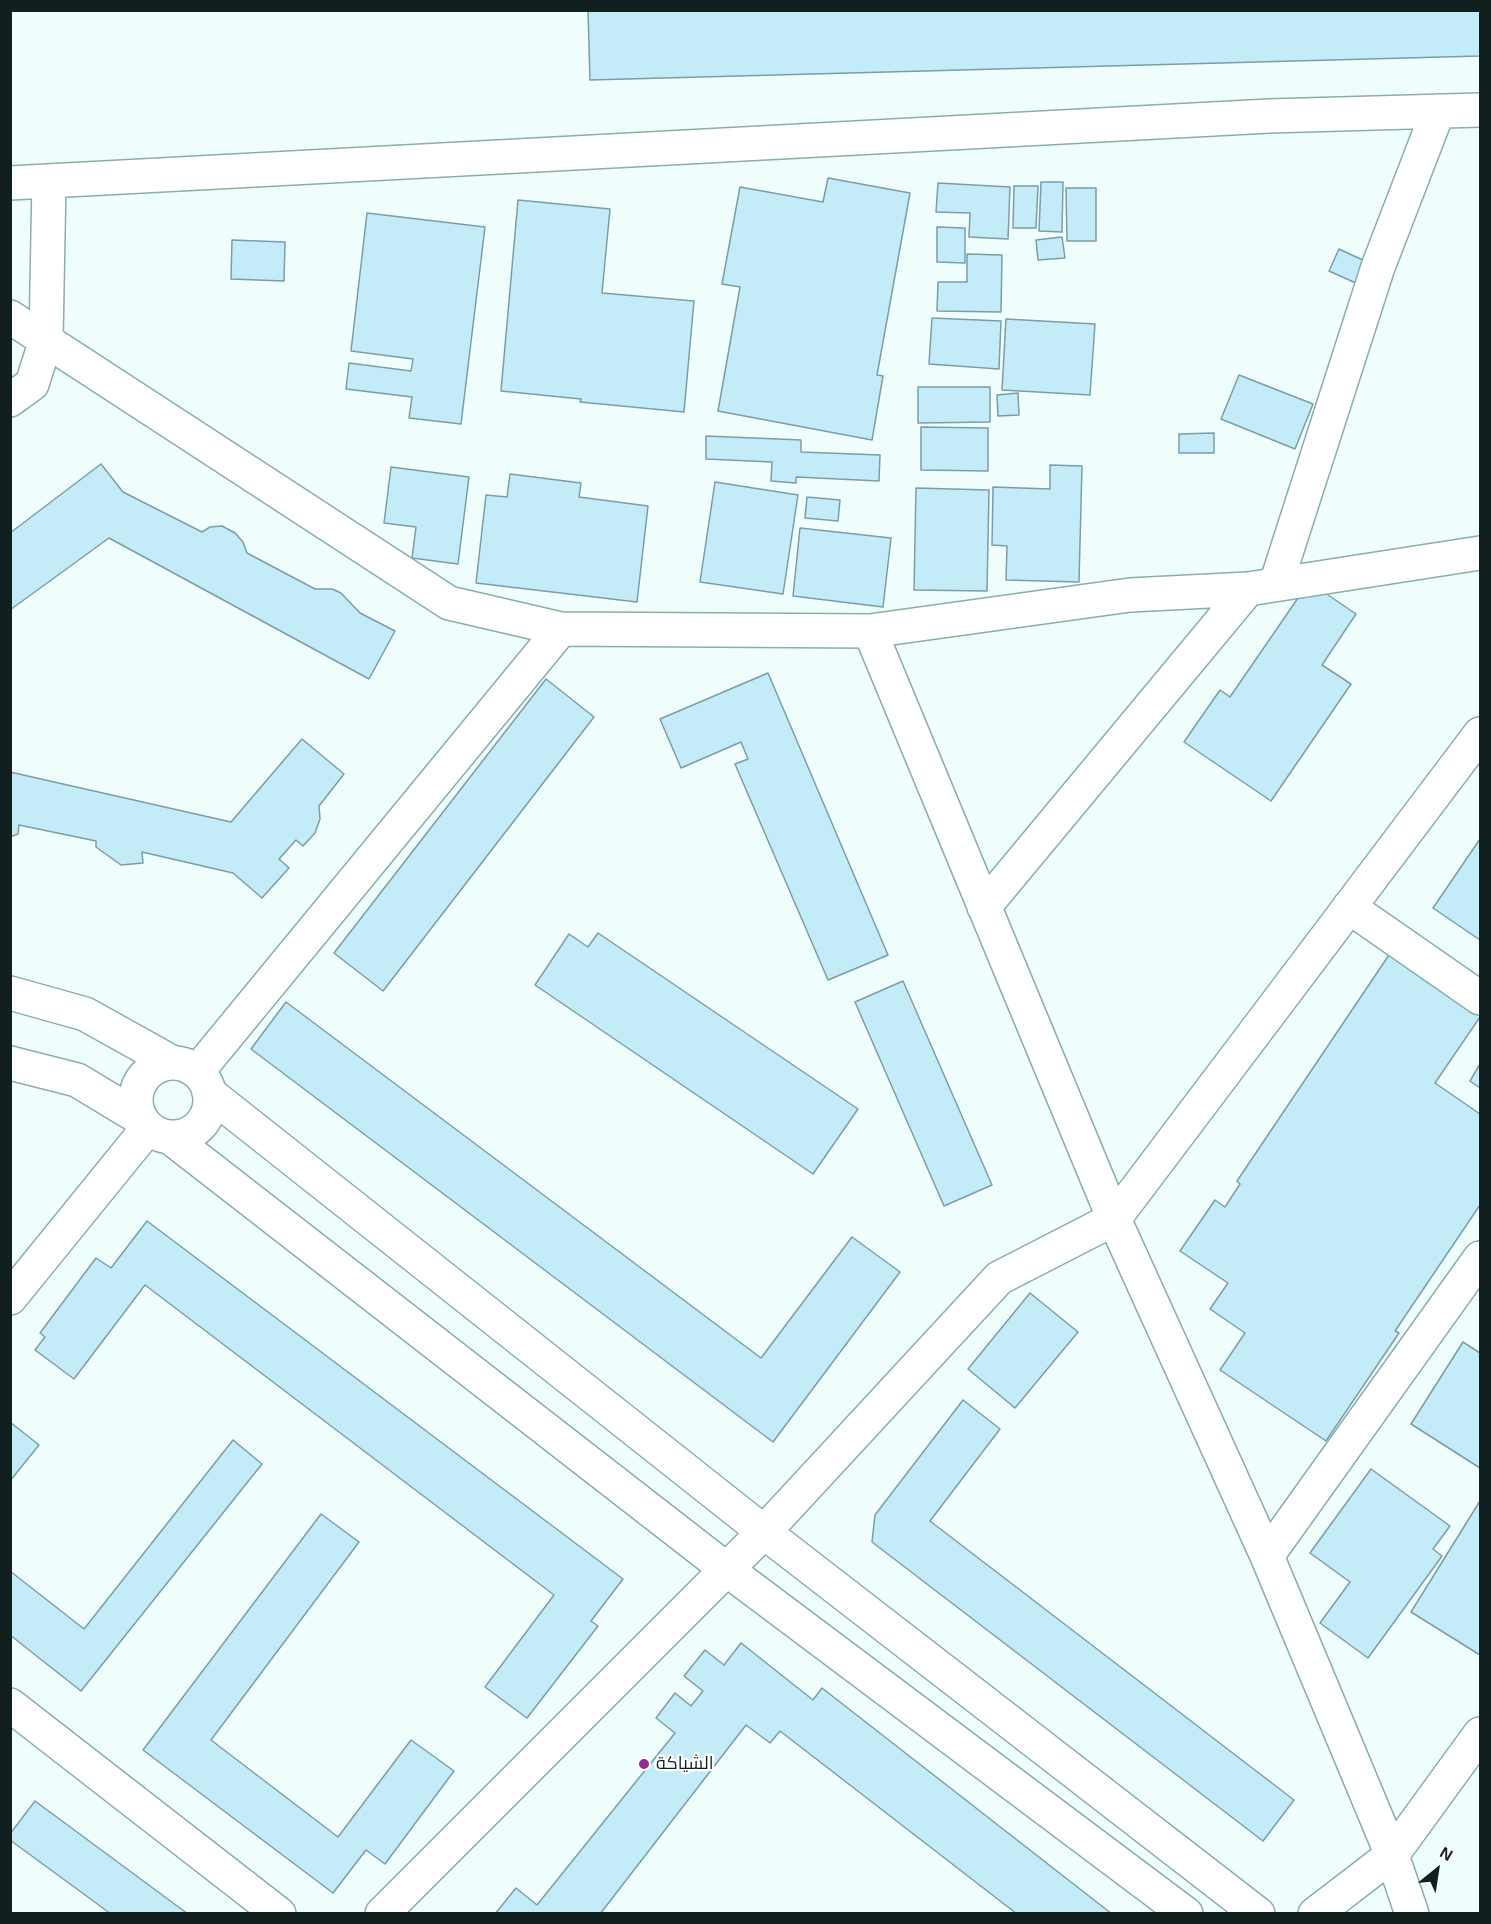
<!DOCTYPE html>
<meta charset="utf-8">
<style>
body{margin:0}
#map{position:relative;width:1491px;height:1924px;overflow:hidden;background:#effefc;font-family:Arial,sans-serif}
canvas{display:block}
.frame{position:absolute;inset:0;border:12px solid #11201e;pointer-events:none}
.north{position:absolute;left:1407px;top:1840px;width:60px;height:60px;-webkit-text-stroke:4px #fff;paint-order:stroke;rotate:30deg;font-size:16px;font-weight:700;line-height:24px;text-align:center;color:#11201e}
.north::after{content:'';display:block;margin:auto;width:21px;height:27px;background:#11201e;clip-path:polygon(50% 0,100% 100%,50% 72%,0 100%)}
</style>
<div id="map">
<canvas width="1491" height="1924"></canvas>
<div class="frame"></div>
<div class="north">N</div>
</div>
<script>
const c = document.querySelector('canvas').getContext('2d');
c.lineJoin = 'round';
function fill(path, color) { c.fillStyle = color; c.fill(path, 'evenodd'); }
const poly = rows => new Path2D(rows.map(r => 'M' + r).join(''));
function strokePath(path, color, width, dash) { c.strokeStyle = color; c.lineWidth = width; c.lineCap = dash ? 'butt' : 'round'; c.setLineDash(dash || []); c.stroke(path); }
function write(font, color, halo, rows, align = 'center') {
  c.font = font + ' Arial,Cairo,sans-serif'; c.lineWidth = 4.5; c.setLineDash([]); c.textBaseline = 'middle'; c.strokeStyle = halo; c.fillStyle = color; for (const [text, x, y, turn = 0] of rows) {
    c.save(); c.translate(x, y); c.rotate((+turn || 0) * Math.PI / 180); c.textAlign = isNaN(turn) ? turn : align; if (halo) c.strokeText(text, 0, 0); c.fillText(text, 0, 0); c.restore();
  }
}
const building = poly([
 [588,10,1480,10,1480,56,590,80,588,10],
 [828,178,910,193,877,375,883,376,872,440,718,411,740,287,722,284,740,187,823,202,828,178],
 [1041,182,1063,182,1062,232,1039,231,1041,182],
 [938,183,1010,187,1008,239,969,237,970,213,936,212,938,183],
 [1014,186,1038,186,1036,228,1013,228,1014,186],
 [1066,188,1096,188,1096,241,1067,241,1066,188],
 [518,200,610,209,602,293,694,301,684,412,580,402,581,399,501,391,518,200],
 [367,213,485,227,461,424,409,418,412,397,346,389,349,363,411,371,413,359,351,351,367,213],
 [937,227,965,228,965,263,937,262,937,227],
 [1062,237,1065,258,1038,260,1036,240,1062,237],
 [232,240,285,242,284,281,231,279,232,240],
 [1339,249,1367,262,1358,284,1329,271,1339,249],
 [967,254,1002,255,1001,312,937,311,938,282,967,282,967,254],
 [932,318,1001,321,999,369,929,364,932,318],
 [1006,319,1095,324,1090,395,1002,390,1006,319],
 [1239,375,1313,404,1295,449,1221,419,1239,375],
 [918,387,990,387,990,422,918,423,918,387],
 [1018,393,1019,415,998,416,997,395,1018,393],
 [921,427,988,428,988,471,921,470,921,427],
 [1214,433,1214,453,1179,453,1179,434,1214,433],
 [706,436,801,440,801,452,880,455,879,481,796,477,796,483,771,481,772,462,706,459,706,436],
 [101,464,123,492,202,532,210,527,222,526,235,533,243,542,247,553,315,589,332,589,341,593,360,613,395,631,369,679,109,538,10,610,10,533,101,464],
 [1050,465,1082,466,1079,582,1006,580,1007,546,992,545,993,487,1050,489,1050,465],
 [391,467,469,477,458,564,412,558,416,527,384,523,391,467],
 [510,474,581,483,579,497,648,506,637,602,476,583,486,495,507,497,510,474],
 [715,482,798,495,783,594,700,582,715,482],
 [916,488,989,490,987,591,914,590,916,488],
 [807,497,840,500,838,521,805,518,807,497],
 [800,528,891,538,883,607,793,596,800,528],
 [1309,582,1356,614,1322,665,1351,684,1271,801,1184,742,1220,690,1230,697,1309,582],
 [768,673,888,955,828,980,735,764,748,759,741,742,681,768,660,719,768,673],
 [546,679,594,717,383,991,334,953,546,679],
 [302,739,344,774,319,806,320,819,315,833,303,846,296,840,279,859,289,868,262,898,233,873,142,852,143,863,121,865,96,847,96,841,19,825,18,834,10,837,10,772,231,822,302,739],
 [1480,839,1480,940,1433,908,1480,839],
 [598,933,858,1109,813,1174,535,985,569,934,588,947,598,933],
 [1393,949,1480,1008,1480,1017,1435,1083,1480,1114,1480,1205,1395,1331,1399,1333,1326,1441,1220,1370,1245,1333,1210,1309,1228,1283,1180,1251,1215,1200,1225,1207,1240,1184,1237,1181,1393,949],
 [903,981,992,1185,944,1206,855,1002,903,981],
 [286,1002,761,1358,852,1237,900,1272,773,1442,251,1049,286,1002],
 [1480,1064,1480,1088,1470,1081,1480,1064],
 [147,1221,623,1579,591,1621,598,1626,527,1718,485,1687,554,1595,145,1285,74,1379,35,1350,45,1337,40,1333,96,1258,111,1268,147,1221],
 [1030,1293,1078,1332,1015,1408,968,1369,1030,1293],
 [1463,1342,1480,1353,1480,1468,1411,1424,1463,1342],
 [963,1400,1000,1429,930,1521,1294,1800,1263,1841,872,1542,875,1515,963,1400],
 [10,1422,39,1445,10,1481,10,1422],
 [233,1440,262,1464,81,1691,10,1635,10,1571,84,1629,233,1440],
 [1371,1469,1450,1526,1433,1549,1442,1556,1368,1658,1320,1623,1350,1582,1310,1553,1371,1469],
 [1480,1501,1480,1655,1411,1612,1480,1501],
 [321,1514,359,1542,211,1740,338,1837,411,1740,454,1771,385,1864,366,1850,333,1893,143,1750,321,1514],
 [741,1643,813,1700,822,1688,1112,1914,1017,1914,780,1731,770,1743,746,1725,600,1914,495,1914,516,1888,537,1905,675,1733,656,1718,675,1693,691,1706,703,1691,684,1676,705,1650,724,1665,741,1643],
 [35,1801,188,1914,111,1914,10,1840,10,1834,35,1801]
]);
fill(building, '#c3ecf8');
strokePath(building, '#7c9da6', 1.5);
const minor = poly([
 [10,183,1269,116,1480,110],
 [10,317,449,603,561,629,870,631,1130,595,1248,589,1480,553],
 [10,400,32,384,46,340,49,181],
 [1276,584,1378,267,1438,111],
 [870,631,1114,1219,1267,1556,1392,1855,1412,1914],
 [984,907,1248,589],
 [1349,907,1480,998],
 [10,993,85,1014,173,1063],
 [10,1063,77,1080,140,1118],
 '136 1100a37 37 0 1 1 74 0a37 37 0 1 1-74 0Z',
 [197,1072,561,629],
 [209,1093,764,1532,1258,1914],
 [171,1138,726,1569,1186,1914],
 [10,1298,148,1128],
 [1267,1556,1480,1258],
 [10,1705,279,1914],
 [382,1914,764,1532,999,1278,1114,1219,1480,734],
 [1315,1914,1392,1855,1480,1734]
]);
strokePath(minor, '#8aaeab', 36);
strokePath(minor, '#fff', 33);
for (const [x, y, r, color] of [
 [644,1764,6,"#902b92"]
]) { const dot = new Path2D(); dot.arc(x, y, r, 0, 2 * Math.PI); c.fillStyle = color; c.fill(dot); strokePath(dot, '#fff', 2); }
write('18px', '#11201e', '#fff', [
 ["الشياكة",656,1764]
], 'left');
</script>
